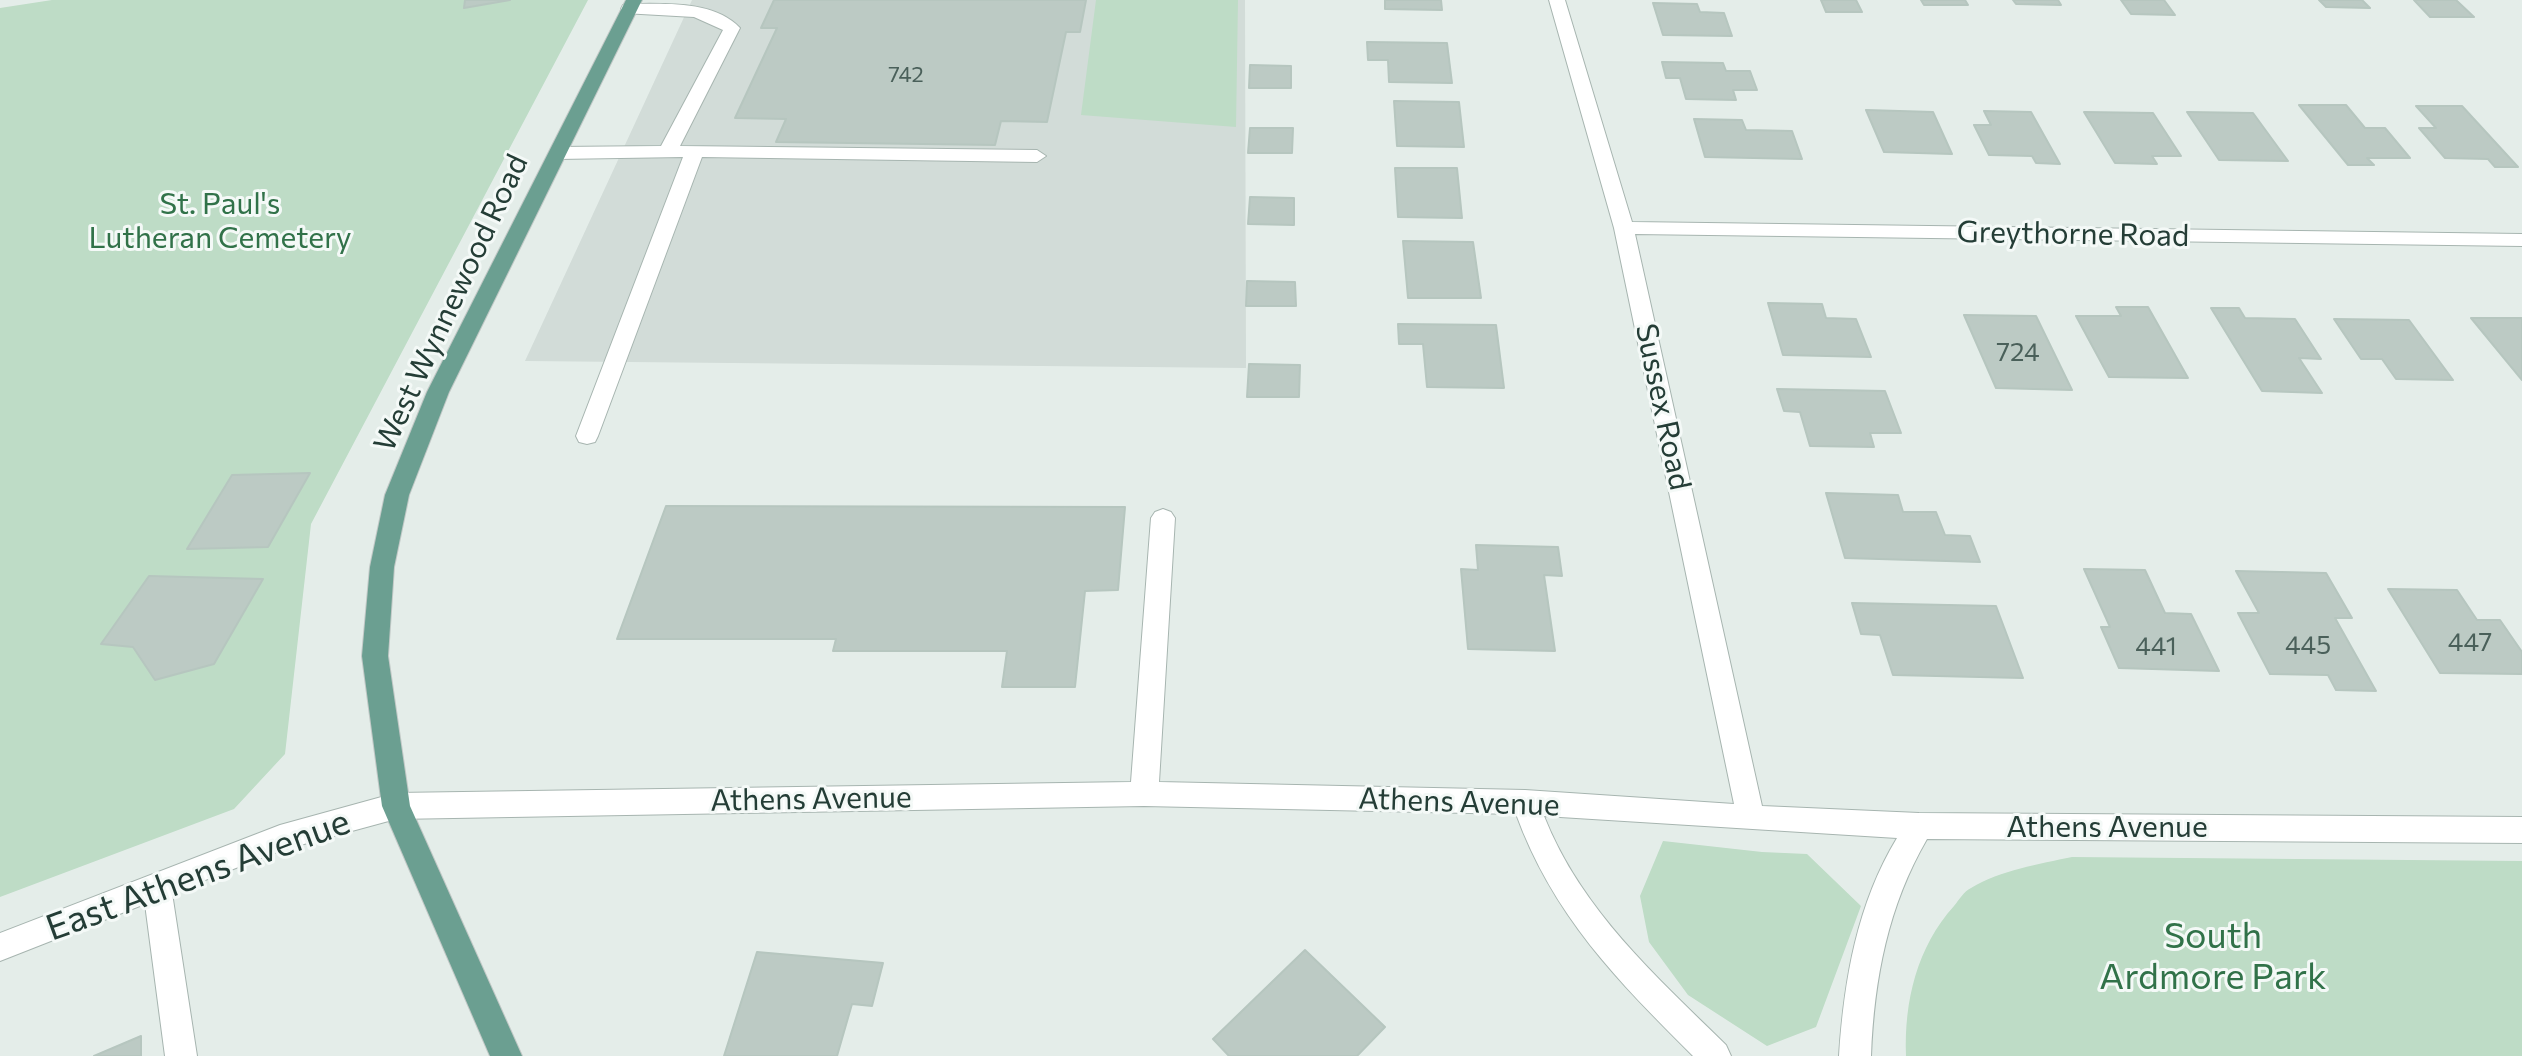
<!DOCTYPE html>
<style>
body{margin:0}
canvas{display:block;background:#e4ede9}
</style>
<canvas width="2522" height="1056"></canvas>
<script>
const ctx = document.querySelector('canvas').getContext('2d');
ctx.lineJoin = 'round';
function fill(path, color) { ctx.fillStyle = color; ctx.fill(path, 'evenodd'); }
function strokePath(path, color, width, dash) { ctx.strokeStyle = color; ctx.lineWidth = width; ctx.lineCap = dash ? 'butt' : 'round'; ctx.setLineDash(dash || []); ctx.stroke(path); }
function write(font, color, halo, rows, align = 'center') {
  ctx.font = font + ' Commissioner,sans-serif'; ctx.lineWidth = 6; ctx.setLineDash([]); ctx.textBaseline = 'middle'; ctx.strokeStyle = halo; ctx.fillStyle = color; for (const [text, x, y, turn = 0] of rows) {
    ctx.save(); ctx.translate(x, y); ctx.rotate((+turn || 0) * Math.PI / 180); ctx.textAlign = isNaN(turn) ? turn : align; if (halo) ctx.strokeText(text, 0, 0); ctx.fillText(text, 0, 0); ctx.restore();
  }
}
fill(new Path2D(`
 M692,0H1245L1246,368L525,361Z`), '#d2dcd8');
fill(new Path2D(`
 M52,0H588L311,524L285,754L234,809L0,897V8Z
 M1096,0H1238L1236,127L1081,115Z
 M1663,841L1762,852L1807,854L1861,906L1816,1027L1767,1046L1688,995L1649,942L1640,896Z
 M2072,857L2522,861V1056H1906C1904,1001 1917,947 1954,906C1959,900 1964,891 1971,888C2001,870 2039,864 2072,857Z`), '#bedcc6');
const building = new Path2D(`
 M465,0H510L464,8Z
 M774,0H1086L1080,32H1066L1047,122L1001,121L995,145L776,142L786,119L735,118L777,28H761Z
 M1385,0H1441L1442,10L1385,9Z
 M1821,0H1856L1862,12H1826Z
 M1921,0H1965L1968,5H1924Z
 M2013,0H2058L2061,5L2016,4Z
 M2121,0H2164L2175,15L2131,14Z
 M2319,0H2362L2370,8L2326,7Z
 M2414,0H2456L2474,17H2430Z
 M1653,3L1697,4L1700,12L1724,13L1732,36L1663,35Z
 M1367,42L1447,43L1452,83L1389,82L1388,60H1368Z
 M1662,62L1723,63L1726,71H1750L1757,90H1733L1736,100L1686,99L1680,78H1666Z
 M1250,65L1291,66V88H1249Z
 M1394,101L1459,102L1464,147L1397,146Z
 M2299,105H2346L2365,128H2385L2410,158H2367L2374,165H2348Z
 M2416,106H2462L2518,167H2495L2488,159L2445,158L2419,128H2436Z
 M1866,110L1933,112L1952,154L1884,152Z
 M1984,111L2031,112L2060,164L2036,163L2032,156L1989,155L1974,125H1991Z
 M2084,112L2153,113L2181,156H2152L2157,164L2115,163Z
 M2187,112L2253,113L2288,161L2219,160Z
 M1694,119L1742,120L1746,130L1792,131L1802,159L1705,157Z
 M1250,128H1293L1292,153H1248Z
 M1395,168H1457L1462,218L1398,217Z
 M1250,197L1294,198V225L1248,224Z
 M1403,241L1473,242L1481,298H1408Z
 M1247,281L1295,282L1296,306H1246Z
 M1768,303L1822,304L1826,318L1856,319L1871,357L1783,355Z
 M2116,307H2148L2188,378L2109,377L2076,316H2121Z
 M2211,308H2239L2245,318L2295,319L2321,359L2299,358L2322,393L2262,391Z
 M1964,315L2036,316L2072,390L1996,388Z
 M2471,318H2522V380Z
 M2334,319L2409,320L2453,380L2396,379L2382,359H2361Z
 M1398,324L1496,325L1504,388L1427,387L1423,344H1399Z
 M1249,364L1300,365L1299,397H1247Z
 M1777,389L1885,391L1901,433H1870L1874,447L1810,446L1800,412L1784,411Z
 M310,473L268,547L187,549L232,475Z
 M1826,493L1898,495L1903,512H1936L1945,535L1970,536L1980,562L1845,558Z
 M666,506L1125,507L1118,590L1085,591L1075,687H1002L1007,651H833L836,639H617Z
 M1476,545L1558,547L1562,576L1544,575L1555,651L1468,649L1461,569L1478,570Z
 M2084,569L2145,570L2165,613L2191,614L2219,671L2119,668L2101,627H2110Z
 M2236,571L2326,573L2352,618H2335L2376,691L2336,690L2328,675L2270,674L2238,613H2259Z
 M149,576L263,579L214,664L155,680L133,647L101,644Z
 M2388,589L2457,590L2477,620H2500L2522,652V674L2440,673Z
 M1852,603L1996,606L2023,678L1893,675L1880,635L1861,634Z
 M1305,950L1385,1027L1357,1056H1229L1213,1039Z
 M757,952L883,963L872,1006L852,1004L837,1056H724Z
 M141,1036V1056H94Z`);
fill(building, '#bccac4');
strokePath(building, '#b6c6bf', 2);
const minor = new Path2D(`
 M1549,0H1565L1632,222L2522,234V246L1635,234L1762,806L1919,813L2522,817V843L1927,839C1888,906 1874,979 1871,1056H1839C1844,980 1857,904 1897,838L1544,816C1581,910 1656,976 1726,1045L1731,1056H1693C1618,981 1553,916 1516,814L1144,806L396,819L282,850L172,893L197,1056H165L145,904L0,961V933L280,825L396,793L1131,782L1151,518L1155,512L1163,509L1171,512L1175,518L1159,782L1525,790L1734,804L1614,228Z
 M629,4C664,4 714,0 740,28L680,146L1037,150L1046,156L1037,162L702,157L598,436L595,442L587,444L579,442L576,436L683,157L558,159L549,153L558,147L661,146L723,30L694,17L623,13L621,9L623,5Z`);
const major = new Path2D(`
 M626,0H642L449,392L409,495L394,567L388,656L410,806L522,1056H490L382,806L362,656L370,567L385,495L427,392Z`);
strokePath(minor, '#a7b5b0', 2);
strokePath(major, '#c2c9c7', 2);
fill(minor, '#fff');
fill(major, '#6b9f91');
write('22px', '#4a605a', null, [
 ["742",906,75]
]);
write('26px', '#4a605a', null, [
 ["724",2018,352],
 ["447",2470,642],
 ["445",2308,645],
 ["441",2156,646]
]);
write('30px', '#317249', '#f4f9f7', [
 ["St. Paul's",220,204],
 ["Lutheran Cemetery",220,238]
]);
write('30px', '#243d36', '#f4f9f7', [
 ["Greythorne Road",2073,234,1],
 ["West Wynnewood Road",451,303,-65],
 ["Sussex Road",1663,407,78],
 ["Athens Avenue",811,799,-1],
 ["Athens Avenue",1459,802,2],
 ["Athens Avenue",2107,827]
]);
write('36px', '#243d36', '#f4f9f7', [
 ["East Athens Avenue",198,875,-20]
]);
write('36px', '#317249', '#f4f9f7', [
 ["South",2213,936],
 ["Ardmore Park",2213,977]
]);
</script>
